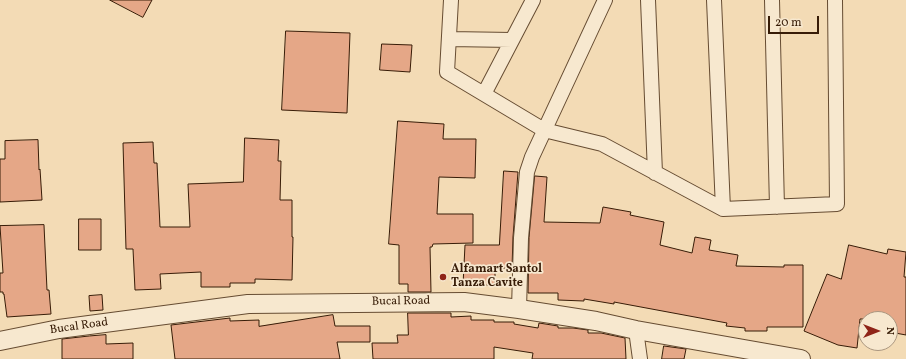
<!DOCTYPE html>
<style>
body{margin:0}
#map{position:relative;width:906px;height:359px;overflow:hidden;background:#f3dbb5;font-family:Vollkorn,serif}
canvas{display:block}
.north{position:absolute;left:858px;top:311px;width:40px;height:40px;box-sizing:border-box;background:#f7e8cf;border:1px solid #aa967f;border-radius:50%;rotate:90deg;font-size:11px;font-weight:700;line-height:16px;text-align:center;color:#371c07}
.north::after{content:'';display:block;margin:auto;width:14px;height:18px;background:#8f2418;clip-path:polygon(50% 0,100% 100%,50% 72%,0 100%)}
.scale{position:absolute;left:768px;top:16px;width:51px;height:18px;box-sizing:border-box;border:2px solid #371c07;border-top:0;padding-left:5px;font-size:12px;line-height:14px;white-space:nowrap;color:#371c07;-webkit-text-stroke:3px #f7e8cf;paint-order:stroke}
</style>
<div id="map">
<canvas width="906" height="359"></canvas>
<div class="north">N</div>
<div class="scale">20 m</div>
</div>
<script>
const ctx = document.querySelector('canvas').getContext('2d');
ctx.lineJoin = 'round';
function fill(path, color) { ctx.fillStyle = color; ctx.fill(path, 'evenodd'); }
function strokePath(path, color, width, dash) { ctx.strokeStyle = color; ctx.lineWidth = width; ctx.lineCap = dash ? 'butt' : 'round'; ctx.setLineDash(dash || []); ctx.stroke(path); }
function write(font, color, halo, rows, align = 'center') {
  ctx.font = font + ' Vollkorn,serif'; ctx.lineWidth = 3.5; ctx.setLineDash([]); ctx.textBaseline = 'middle'; ctx.strokeStyle = halo; ctx.fillStyle = color; for (const [text, x, y, turn = 0] of rows) {
    ctx.save(); ctx.translate(x, y); ctx.rotate((+turn || 0) * Math.PI / 180); ctx.textAlign = isNaN(turn) ? turn : align; if (halo) ctx.strokeText(text, 0, 0); ctx.fillText(text, 0, 0); ctx.restore();
  }
}
const building = new Path2D(`
 M110,0H152L143,17Z
 M286,31L350,33L347,113L282,110Z
 M382,44L412,45L410,72L380,70Z
 M398,121L444,124L443,139H476L475,178L439,177L437,214H473V243L433,244L432,247H430L431,292H408V284H399V245L389,244Z
 M245,138L279,140L278,161H281L280,200H292V237H293L292,280L255,279V283H230V287H201V272L160,274L161,289L135,290L133,249H126L123,143L153,142L154,163H157L160,227H190L188,184L243,182Z
 M38,140L39,170L40,169L42,200L0,202V159H5V141Z
 M504,171L518,172L513,237L512,268H495V285H463L465,245H499Z
 M535,176L547,177L544,222L600,223L603,207L631,212L630,215L664,222L660,245L692,253L695,237L711,240L709,250L738,255L736,266L784,267V265H803V327H767V331H745V328L726,326L727,323L614,302V304L584,299V301L558,300V293H528L529,238Z
 M79,219H101V250H79Z
 M44,225L47,290H49L51,314L7,317L4,294H3V292H0V273H3L0,226Z
 M849,245L887,254L888,249L906,252L904,277H906V335L890,332V319H860L857,348L838,345L804,331L827,274L841,279Z
 M102,295L103,310L90,311L89,296Z
 M408,313H451V317L471,316V320H494V322H514V324L538,328L539,323L558,326V328H573L588,330V333H601L625,338L626,359H532L533,353L494,347V359H373L372,343H398L397,335H408Z
 M333,315L335,326H370V342H337L340,359H175L171,325L230,318V321L259,320V326Z
 M106,335V344L133,343V359H62V339L89,336Z
 M664,346L686,349L684,359H662Z`);
fill(building, '#e5a787');
strokePath(building, '#371c07', 1);
const minor = new Path2D(`
 M451,0L447,72L544,130L602,144L723,209L837,204L835,0
 M648,0L655,173
 M714,0L723,209
 M772,0L777,207
 M449,39L512,40
 M484,94L533,0
 M519,309L521,238L527,172L532,157L605,0
 M636,330L640,359`);
const tertiary = new Path2D(`
 M0,341L59,329L248,304L464,302L519,309L596,321L636,330L801,359`);
strokePath(minor, '#664c32', 16);
strokePath(tertiary, '#664c32', 20);
strokePath(minor, '#f7e8cf', 14);
strokePath(tertiary, '#f7e8cf', 18);
for (const [x, y, r, color] of [
 [443,277,4,"#8f2418"]
]) { const dot = new Path2D(); dot.arc(x, y, r, 0, 2 * Math.PI); ctx.fillStyle = color; ctx.fill(dot); strokePath(dot, '#f7e8cf', 1.5); }
write('bold 12px', '#371c07', '#f7e8cf', [
 ["Alfamart Santol",451,270],
 ["Tanza Cavite",451,284]
], 'left');
write('12px', '#371c07', '#f7e8cf', [
 ["Bucal Road",401,302,-1],
 ["Bucal Road",79,327,-8]
]);
</script>
